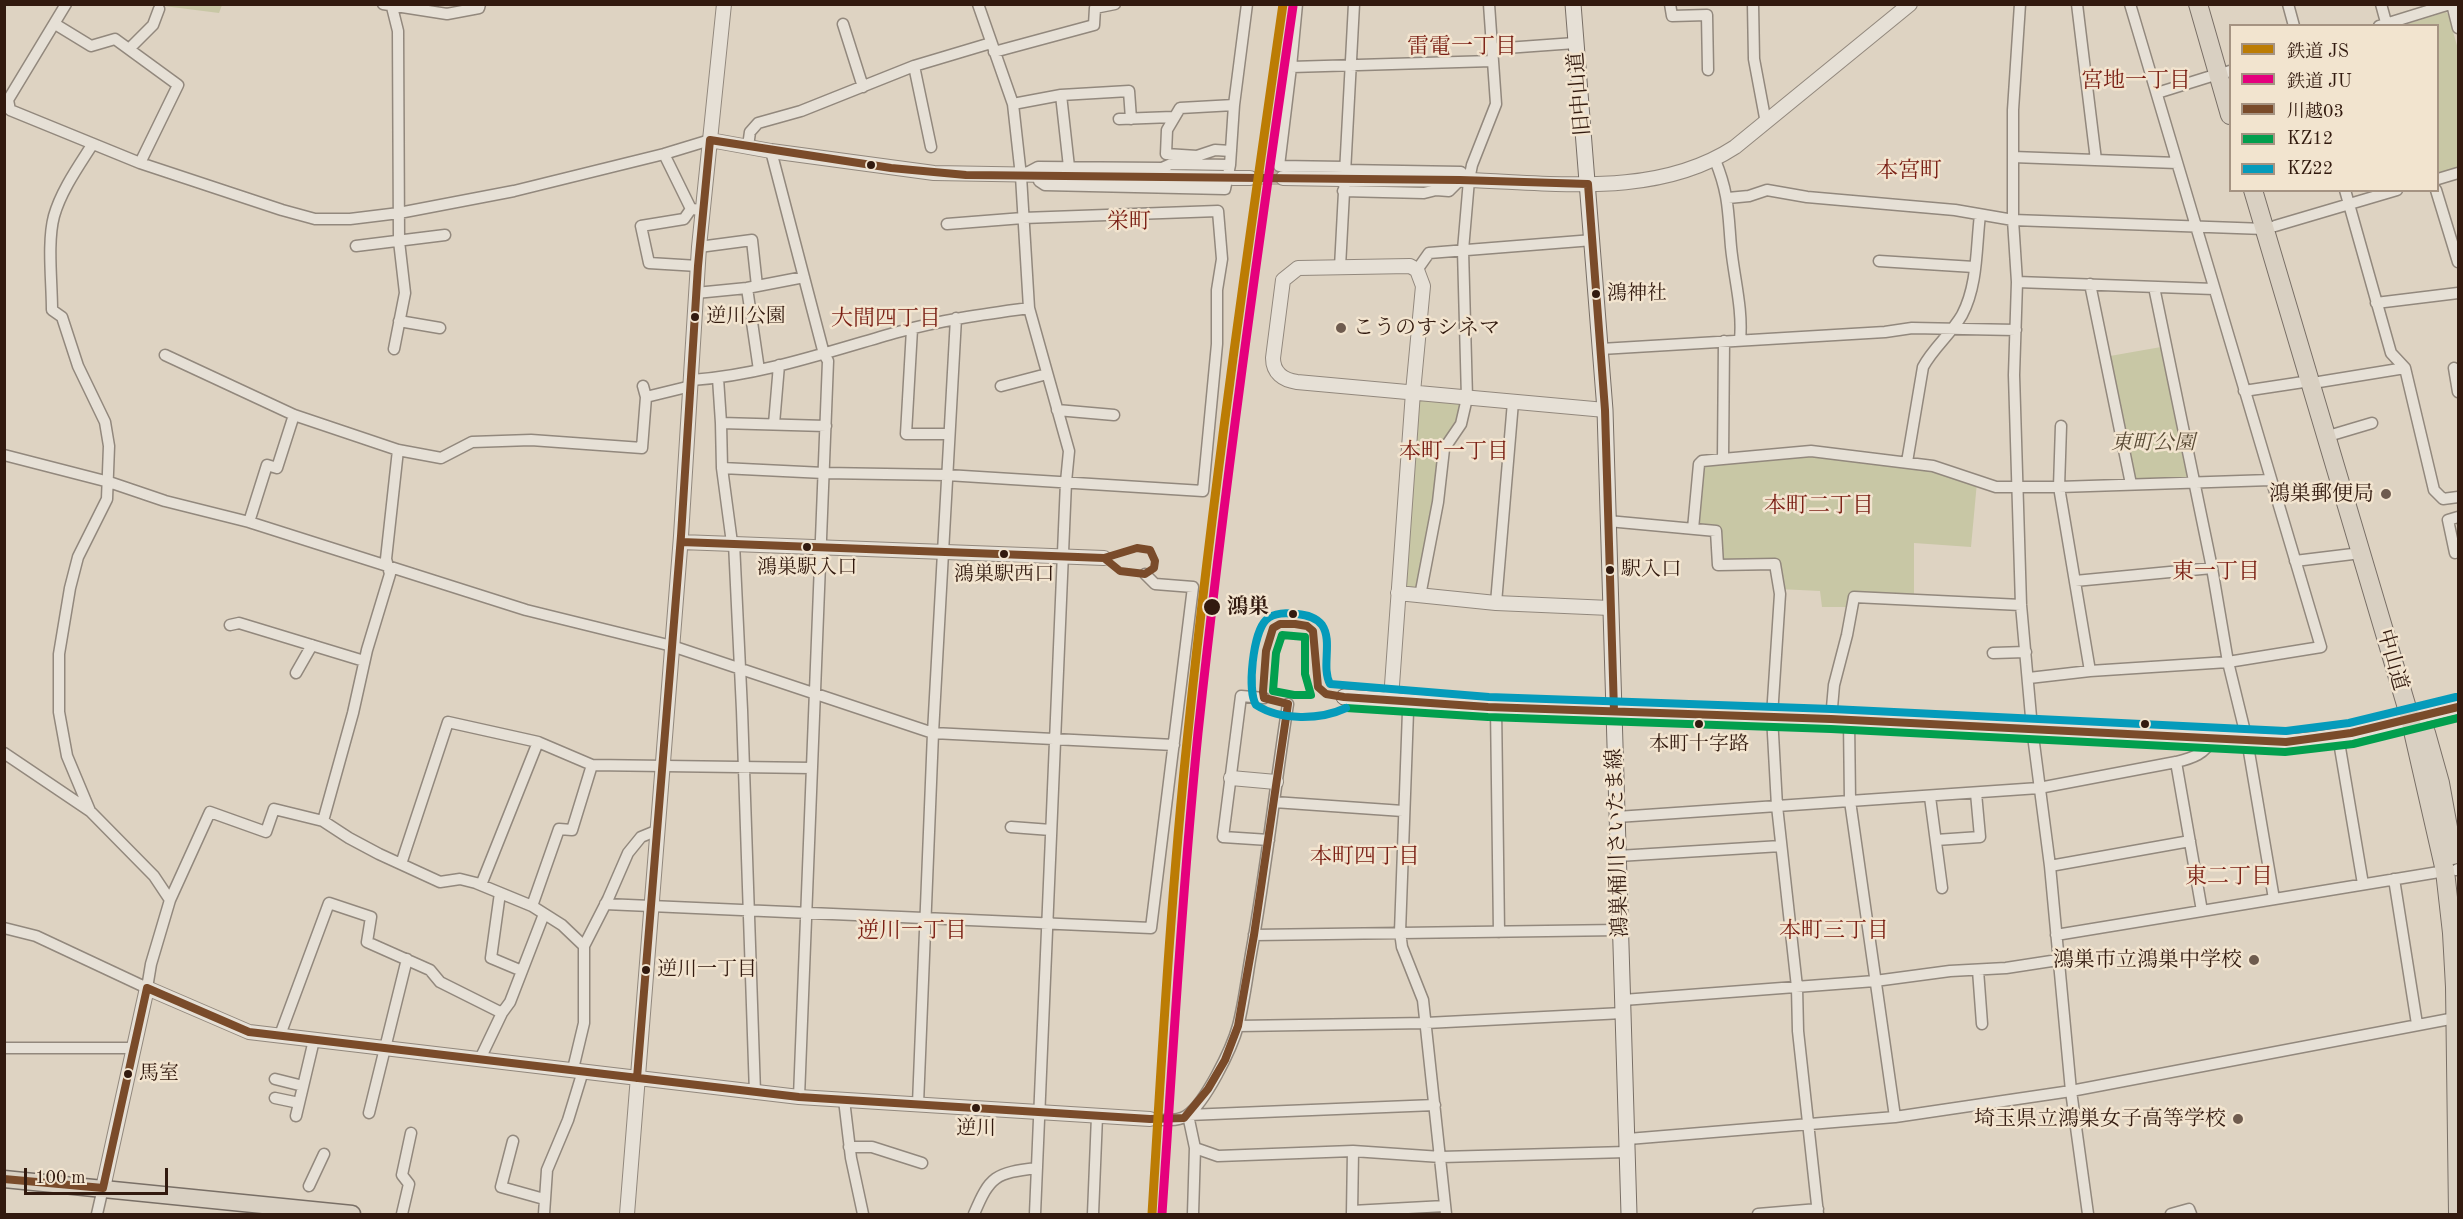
<!DOCTYPE html>
<meta charset="utf-8">
<style>
body{margin:0}
#map{position:relative;width:2463px;height:1219px;overflow:hidden;background:#ded3c2;font-family:"Old Standard TT","Noto Serif JP",serif}
canvas{display:block}
.frame{position:absolute;inset:0;border:6px solid #321a0f;pointer-events:none}
.legend{position:absolute;left:2229px;top:24px;width:210px;height:168px;box-sizing:border-box;background:#f2e4cf;border:2px solid #a59382;margin:0;padding:8px 10px;list-style:none;font-size:18px;color:#321a0f}
.legend li{display:flex;align-items:center;gap:12px;height:30px}
.legend b{width:30px;border:2px solid #a59382}
.scale{position:absolute;left:24px;top:1168px;width:144px;height:27px;box-sizing:border-box;border:3px solid #321a0f;border-top:0;padding-left:8px;font-size:18px;line-height:21px;white-space:nowrap;color:#321a0f;-webkit-text-stroke:4px #f2e4cf;paint-order:stroke}
</style>
<div id="map">
<canvas width="2463" height="1219"></canvas>
<div class="frame"></div>
<ul class="legend">
<li><b style="height:8px;background:#bc7c04"></b>鉄道 JS</li>
<li><b style="height:8px;background:#e5007d"></b>鉄道 JU</li>
<li><b style="height:8px;background:#7a4b2a"></b>川越03</li>
<li><b style="height:8px;background:#029f4e"></b>KZ12</li>
<li><b style="height:8px;background:#059bbb"></b>KZ22</li>
</ul>
<div class="scale">100 m</div>
</div>
<script>
const ctx = document.querySelector('canvas').getContext('2d');
ctx.lineJoin = 'round';
function fill(path, color) { ctx.fillStyle = color; ctx.fill(path, 'evenodd'); }
function strokePath(path, color, width, dash) { ctx.strokeStyle = color; ctx.lineWidth = width; ctx.lineCap = dash ? 'butt' : 'round'; ctx.setLineDash(dash || []); ctx.stroke(path); }
function write(font, color, halo, rows, align = 'center') {
  ctx.font = font + ' "Old Standard TT","Noto Serif JP",serif'; ctx.lineWidth = 5; ctx.setLineDash([]); ctx.textBaseline = 'middle'; ctx.strokeStyle = halo; ctx.fillStyle = color; for (const [text, x, y, turn = 0] of rows) {
    ctx.save(); ctx.translate(x, y); ctx.rotate((+turn || 0) * Math.PI / 180); ctx.textAlign = isNaN(turn) ? turn : align; if (halo) ctx.strokeText(text, 0, 0); ctx.fillText(text, 0, 0); ctx.restore();
  }
}
fill(new Path2D(`
 M156,5H222L219,13Z
 M2446,12L2448,14L2458,49V169L2438,175V26H2401Z
 M2161,347L2187,477L2183,481L2135,480L2132,477L2110,356Z
 M1413,392L1467,398L1444,449L1420,596L1398,593Z
 M1811,451L1880,459L1977,482L1971,547L1914,543V598L1851,597V607H1822L1820,591L1779,589L1775,564L1718,565L1716,531L1693,529L1699,464Z`), '#c8c7a5');
strokePath(new Path2D(`
 M1250,178H1283`), '#bcae9e', 14, [14, 7]);
const minor = new Path2D(`
 M66,4L8,100L10,110L140,163L282,210L315,219H350L399,213L514,191L664,154L710,140
 M383,4L447,14L479,8L480,4
 M978,4L1013,104L1021,176L1029,308L1069,451L1066,482L1035,1214
 M1670,4L1672,16L1707,15L1708,70
 M1753,4L1754,59L1766,123
 M2020,4L2013,110V220L2017,282L2014,375L2021,605L2032,728L2050,866L2071,1091L2088,1214
 M2077,4L2096,160
 M2288,4L2294,26
 M2381,4L2387,26
 M2452,4L2458,28
 M392,7L398,31L399,241L405,293L394,349
 M55,24L91,46L115,39L178,85L140,163
 M843,24L863,87
 M2379,26L2450,4
 M129,49L153,25L159,9
 M1492,49L1575,43
 M994,52L1094,25L1095,8L1115,4
 M914,66L931,147
 M1291,67L1297,4
 M2227,72L2230,71
 M2157,93L2218,74
 M1061,95L1069,167
 M1013,104L1061,95L1129,91L1131,119
 M1119,119L1173,117
 M748,146L750,132L758,123L801,111L914,66L991,43
 M771,151L824,354L828,361L799,1097
 M1231,151L1215,150L1197,156L1166,154L1167,130L1180,108L1234,105
 M664,154L691,209
 M2013,157L2177,163
 M1715,160C1729,194 1728,212 1731,247C1734,278 1743,309 1740,340
 M1344,167L1279,166L1291,67L1492,61
 M1344,170L1461,172L1469,180
 M1023,175L1038,167L1162,168L1171,164L1230,165
 M1038,175L1039,181L1045,185L1225,189L1230,165L1234,105L1247,4
 M2438,179L2458,173
 M2345,190L2391,353L2405,368L2434,490L2443,499L2458,497
 M2436,190L2458,262
 M1343,191L1424,193L1436,190L1449,191L1460,180
 M1728,198L1749,196L1767,190L1807,197L1955,210L2013,220L2265,229
 M2275,226L2397,190
 M356,246L445,235
 M699,247L752,240L757,286
 M1879,261L1974,267
 M698,266L649,263L641,226L684,219L691,209L703,210
 M1340,267L1354,4
 M1417,270L1429,253L1593,240
 M2017,282L2214,289
 M2090,284L2131,484
 M2154,287L2212,568L2228,662L2247,740L2274,899
 M747,288L759,370
 M696,293L747,288L804,277
 M2376,303L2458,293
 M399,321L440,328
 M912,329L906,434H949
 M1601,349L1885,332L1912,328L2016,330
 M165,355L294,415L398,450L441,458L472,442L531,440L642,448L646,397L643,386
 M2454,368L2458,392
 M718,378L721,423L722,468L732,543
 M692,380C763,375 830,351 898,332C941,320 985,314 1029,308
 M2319,382L2405,368
 M1001,386L1047,374
 M2244,391L2310,381
 M646,397L691,386
 M1057,410L1114,415
 M721,423L826,426
 M774,424L779,365
 M2061,426L2059,487L2090,671
 M2335,434L2372,423
 M4,455L109,482L165,501L249,522L526,610L672,646L933,733L1174,745
 M1723,459L1724,341
 M1907,462L1923,367C1933,348 1951,334 1962,315C1978,285 1976,247 1980,215
 M722,468L824,473L947,475L1203,491L1217,344V290L1222,259L1218,211L1023,218L947,224
 M1608,521L1716,531L1718,565L1775,564L1780,594L1772,716L1777,806L1797,987L1798,1031L1818,1214
 M249,522L267,465L277,468L294,415
 M1693,529L1699,464L1702,461L1723,459L1811,451L1933,466L1996,487H2059L2271,480
 M734,543L742,710L755,1093
 M2455,553L2448,520L2458,517
 M2295,561L2361,553
 M2075,581L2212,568
 M1420,596L1438,502L1444,449L1461,424L1467,398L1463,250L1469,180L1472,165L1496,104L1489,4
 M1496,603L1513,402
 M230,625L239,623L364,661
 M1993,653L2026,652
 M296,673L312,645
 M2029,678L2090,671L2228,662L2321,647L2130,4
 M1264,698L1241,696L1223,837L1269,840
 M1407,700L1408,711L1400,932L1402,947L1423,1000L1446,1214
 M1496,707L1499,932
 M1831,719L1834,685L1847,635L1854,597L2021,605
 M1849,720L1850,801L1895,1117
 M2338,736L2363,884
 M4,753L90,811L154,876L170,900
 M2176,762L2202,911
 M1930,797L1942,888
 M1274,802L1403,811
 M90,811L67,756L59,712V654L70,588L78,557L107,499L109,446L105,422L78,366L62,317L52,310C52,282 47,242 54,216C61,191 78,167 92,145
 M1617,817L2039,788L2176,762C2193,758 2205,754 2213,738
 M323,821L353,713L367,650L390,574L386,559L398,450
 M1011,827L1051,830
 M1936,840L1980,837L1976,793
 M1618,856L1781,846
 M401,864L448,722L538,742
 M2050,866L2190,841
 M2456,870L2458,869
 M2394,879L2417,1024
 M481,885L538,742L592,765L812,768
 M500,893L491,958L522,971
 M605,904L1151,928L1193,587L1155,584L1145,574
 M532,906L559,829L572,830L592,765
 M4,928L36,936L147,988L151,964L170,900L210,812L266,832L274,809L323,821L349,838L379,854L440,882L460,879L476,883L532,906L562,925L584,946
 M1254,935L1620,930
 M2056,935L2445,871
 M1978,970L1982,1024
 M1623,1000L1875,981L1950,971L2006,968L2058,960
 M1238,1026L1426,1023L1623,1013
 M280,1035L329,903L371,917L367,942L430,970L440,982L502,1013
 M4,1048H134
 M480,1059L502,1013L510,1002L544,914
 M573,1069L584,1023V946L608,899L628,853L641,837L658,830
 M275,1079L303,1086
 M275,1098L299,1103
 M844,1100L851,1158L863,1214
 M918,1104L933,733L956,318
 M369,1113L407,959
 M1188,1115L1435,1105
 M1188,1115L1195,1148L1193,1214
 M296,1116L314,1040
 M1150,1119C1160,1120 1177,1122 1186,1116C1205,1104 1232,1048 1238,1026C1244,1003 1247,977 1251,954C1266,871 1275,787 1288,704
 M1628,1139L1895,1117L2071,1091L2455,1018
 M513,1141L501,1187L544,1199
 M849,1147H872L922,1163
 M1195,1148L1218,1156L1353,1151L1441,1157L1627,1152
 M309,1186L324,1154
 M1352,1211L1445,1206
 M97,1214L103,1188
 M402,1214L409,1184L402,1175L411,1133
 M544,1214L547,1170L568,1120L583,1071
 M974,1214C990,1176 995,1173 1037,1168
 M1093,1214L1097,1116
 M1352,1214L1353,1151
 M1758,1214L1818,1209
 M2171,1214L2189,1209L2191,1214`);
const tertiary = new Path2D(`
 M710,140L771,151L934,173L1223,178
 M1233,178H1250
 M1283,178L1340,179
 M1348,179C1388,179 1428,179 1468,180C1556,183 1657,198 1735,147L1910,4
 M681,542L1104,558
 M1398,593L1496,603L1610,608
 M1391,699L1413,392L1423,286L1417,270L1410,266L1298,268L1283,280L1273,358C1273,373 1283,380 1297,382L1605,410
 M2421,716L2458,707
 M1231,778L1276,782
 M103,1188L147,988L249,1032L799,1097L1150,1119
 M627,1214L681,536L699,247L724,4`);
const secondary = new Path2D(`
 M1573,4L1605,410L1629,1214
 M1344,697L1488,707L1831,719L2286,742C2332,740 2376,727 2421,716`);
const primary = new Path2D(`
 M4,1179L352,1214`);
const trunk = new Path2D(`
 M2198,4L2230,115
 M2253,190L2410,718L2445,871L2452,933L2455,987L2458,1214
 M2426,733L2440,783L2453,855`);
strokePath(minor, '#92887d', 13);
strokePath(tertiary, '#92887d', 16);
strokePath(secondary, '#796f66', 17);
strokePath(primary, '#796f66', 19);
strokePath(trunk, '#796f66', 20);
strokePath(minor, '#e6e0d6', 10);
strokePath(tertiary, '#e6e0d6', 14);
strokePath(secondary, '#e6e0d6', 15);
strokePath(primary, '#d9d0c2', 16);
strokePath(trunk, '#d9d0c2', 18);
strokePath(new Path2D(`
 M681,542L1104,558
 M1137,548L1150,550L1155,561L1154,568L1145,574L1120,571L1104,558Z
 M637,1078L681,536L698,266L710,140L891,168L966,175L1460,180L1588,184L1605,410L1614,711
 M4,1179L103,1188
 M103,1188L147,988L249,1032L799,1097L1150,1119L1184,1118L1208,1089L1225,1060L1238,1026L1254,935L1288,704L1264,698L1263,692L1266,651L1273,628L1280,624H1295L1307,626L1313,631L1318,687L1326,694L1344,697L1488,707L1831,719L2286,742L2351,733L2458,707`), '#7a4b2a', 8);
strokePath(new Path2D(`
 M1282,635L1305,637V674L1311,695H1294L1273,691L1276,653Z
 M1346,708L1488,717L1831,729L2285,752L2353,744L2458,718`), '#029f4e', 8);
strokePath(new Path2D(`
 M1346,708C1320,720 1281,721 1256,705C1247,690 1253,633 1266,620C1274,612 1287,613 1297,614C1307,615 1316,617 1322,625C1333,641 1321,667 1330,684L1489,697L1832,709L2286,731L2349,723L2456,697`), '#059bbb', 8);
strokePath(new Path2D(`
 M1152,1214C1162,1053 1171,892 1188,732C1213,489 1248,247 1283,4`), '#bc7c04', 9);
strokePath(new Path2D(`
 M1162,1214C1173,1054 1182,893 1198,733C1224,490 1258,247 1293,6`), '#e5007d', 9);
for (const [x, y, r, color] of [
 [871,165,5,"#321a0f"],
 [1596,294,5,"#321a0f"],
 [695,317,5,"#321a0f"],
 [1341,328,6,"#6e5b4e"],
 [2386,494,6,"#6e5b4e"],
 [807,547,5,"#321a0f"],
 [1004,554,5,"#321a0f"],
 [1610,570,5,"#321a0f"],
 [1212,607,9,"#321a0f"],
 [1293,614,5,"#321a0f"],
 [1699,724,5,"#321a0f"],
 [2145,724,5,"#321a0f"],
 [2254,960,6,"#6e5b4e"],
 [646,970,5,"#321a0f"],
 [128,1074,5,"#321a0f"],
 [976,1108,5,"#321a0f"],
 [2238,1119,6,"#6e5b4e"]
]) { const dot = new Path2D(); dot.arc(x, y, r, 0, 2 * Math.PI); ctx.fillStyle = color; ctx.fill(dot); strokePath(dot, '#f2e4cf', 2); }
write('20px', '#321a0f', '#f2e4cf', [
 ["鴻神社",1607,294],
 ["逆川公園",706,317],
 ["鴻巣駅入口",807,568,"center"],
 ["駅入口",1621,570],
 ["鴻巣駅西口",1004,575,"center"],
 ["本町十字路",1699,745,"center"],
 ["逆川一丁目",657,970],
 ["馬室",139,1074],
 ["逆川",976,1129,"center"]
], 'left');
write('21px', '#321a0f', '#f2e4cf', [
 ["旧中山道",1580,94,-95],
 ["中山道",2392,660,74],
 ["鴻巣桶川さいたま線",1618,843,-92]
]);
write('21px', '#321a0f', '#f2e4cf', [
 ["こうのすシネマ",1353,328,"left"],
 ["鴻巣郵便局",2374,494],
 ["鴻巣市立鴻巣中学校",2242,960],
 ["埼玉県立鴻巣女子高等学校",2226,1119]
], 'right');
write('italic 21px', '#5a4b35', '#f2e4cf', [
 ["東町公園",2153,443]
]);
write('bold 21px', '#321a0f', '#f2e4cf', [
 ["鴻巣",1227,607]
], 'left');
write('22px', '#7a1f14', '#f2e4cf', [
 ["雷電一丁目",1462,47],
 ["宮地一丁目",2136,81],
 ["本宮町",1909,171],
 ["栄町",1129,222],
 ["大間四丁目",886,319],
 ["本町一丁目",1454,452],
 ["本町二丁目",1819,506],
 ["東一丁目",2216,572],
 ["本町四丁目",1365,857],
 ["東二丁目",2229,877],
 ["逆川一丁目",912,931],
 ["本町三丁目",1834,931]
]);
</script>
